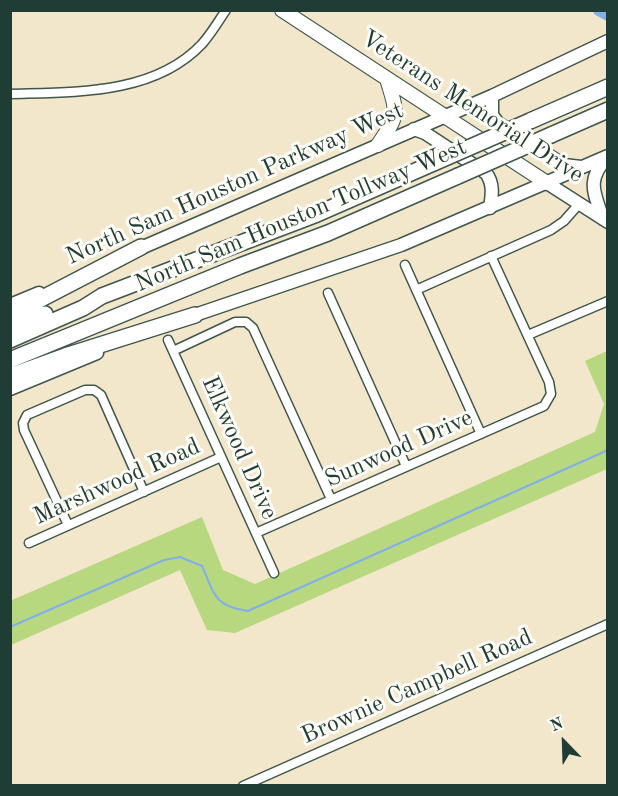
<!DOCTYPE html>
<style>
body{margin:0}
#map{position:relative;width:618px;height:796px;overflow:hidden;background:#f2e6cb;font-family:"Old Standard TT",serif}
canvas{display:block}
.frame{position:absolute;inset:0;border:12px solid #1f3d34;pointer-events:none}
.north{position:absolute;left:534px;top:712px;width:60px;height:60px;-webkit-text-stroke:4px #fdfcf7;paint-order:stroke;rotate:337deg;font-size:16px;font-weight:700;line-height:24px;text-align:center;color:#1f3d34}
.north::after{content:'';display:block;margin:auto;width:21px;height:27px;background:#1f3d34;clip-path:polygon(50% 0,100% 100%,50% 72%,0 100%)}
</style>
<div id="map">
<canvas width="618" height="796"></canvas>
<div class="frame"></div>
<div class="north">N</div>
</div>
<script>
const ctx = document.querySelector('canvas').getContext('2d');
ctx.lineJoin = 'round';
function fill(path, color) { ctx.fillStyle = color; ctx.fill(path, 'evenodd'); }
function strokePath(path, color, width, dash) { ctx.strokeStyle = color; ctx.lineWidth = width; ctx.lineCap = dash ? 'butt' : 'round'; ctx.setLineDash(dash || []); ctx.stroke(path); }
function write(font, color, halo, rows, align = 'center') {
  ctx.font = font + ' "Old Standard TT",serif'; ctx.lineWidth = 6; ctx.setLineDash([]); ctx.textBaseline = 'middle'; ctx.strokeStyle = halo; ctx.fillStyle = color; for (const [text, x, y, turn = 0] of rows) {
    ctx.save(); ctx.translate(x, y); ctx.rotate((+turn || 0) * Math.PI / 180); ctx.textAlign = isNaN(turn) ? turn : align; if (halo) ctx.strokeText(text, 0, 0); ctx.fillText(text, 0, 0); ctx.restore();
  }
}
fill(new Path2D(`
 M607,351V469L235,633L207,630L180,570L11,645L10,601L202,517L223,570L255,584L595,432L604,404L585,361Z`), '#b7d87f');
strokePath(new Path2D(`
 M10,627L164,560L180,557L202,566C215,595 214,606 248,611L608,450`), '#80afea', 2);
strokePath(new Path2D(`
 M599,10L608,15`), '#80afea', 12);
const minor = new Path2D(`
 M10,94C75,92 154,95 202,44C211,34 218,22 226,10
 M405,265L481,434
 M416,290L551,230L564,221L579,204
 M328,293L406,466
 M528,335L608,301
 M168,340L274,573
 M173,351L235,322H246L253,328L331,499
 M68,525L24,430L23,423L27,415L85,390H94L101,395L144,492
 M256,533L544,406L551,394L549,382L491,256
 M29,543L221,457
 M243,786L608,624`);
const secondary = new Path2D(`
 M492,96V115L498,123L564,165L581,167
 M414,129L425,133L486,173C494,184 492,195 490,208
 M547,183L608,222
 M603,219C594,192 586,181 607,157
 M134,251L492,96L608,41
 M10,305L39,293
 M186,318L401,245L608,156
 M10,389L97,353`);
const primary = new Path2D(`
 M282,10L547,183
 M378,145C399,114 398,115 387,79`);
const motorway = new Path2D(`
 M530,121L608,87
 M551,135L608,110
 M10,315L141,247
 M10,327L45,314
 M10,340L83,308L102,296L317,214L436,162
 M10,360L240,266L328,233L458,176
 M10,376L65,356L195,315`);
strokePath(minor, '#3f564b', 11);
strokePath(secondary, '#3f564b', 15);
strokePath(primary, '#3f564b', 16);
strokePath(motorway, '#3f564b', 18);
strokePath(minor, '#fff', 8);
strokePath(secondary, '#fff', 12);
strokePath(primary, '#fff', 14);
strokePath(motorway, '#fff', 15);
const motorwayBridge = new Path2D(`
 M436,162L530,121
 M458,176L551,135`);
strokePath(motorwayBridge, '#3f564b', 18, []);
strokePath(motorwayBridge, '#fff', 15);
write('24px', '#1f3d34', '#fdfcf7', [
 ["Veterans Memorial Drive",472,107,33],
 ["North Sam Houston Parkway West",235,184,-24],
 ["North Sam Houston Tollway West",301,216,-23],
 ["Elkwood Drive",239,448,66],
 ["Sunwood Drive",399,449,-24],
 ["Marshwood Road",117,482,-24],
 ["Brownie Campbell Road",417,687,-24]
]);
</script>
